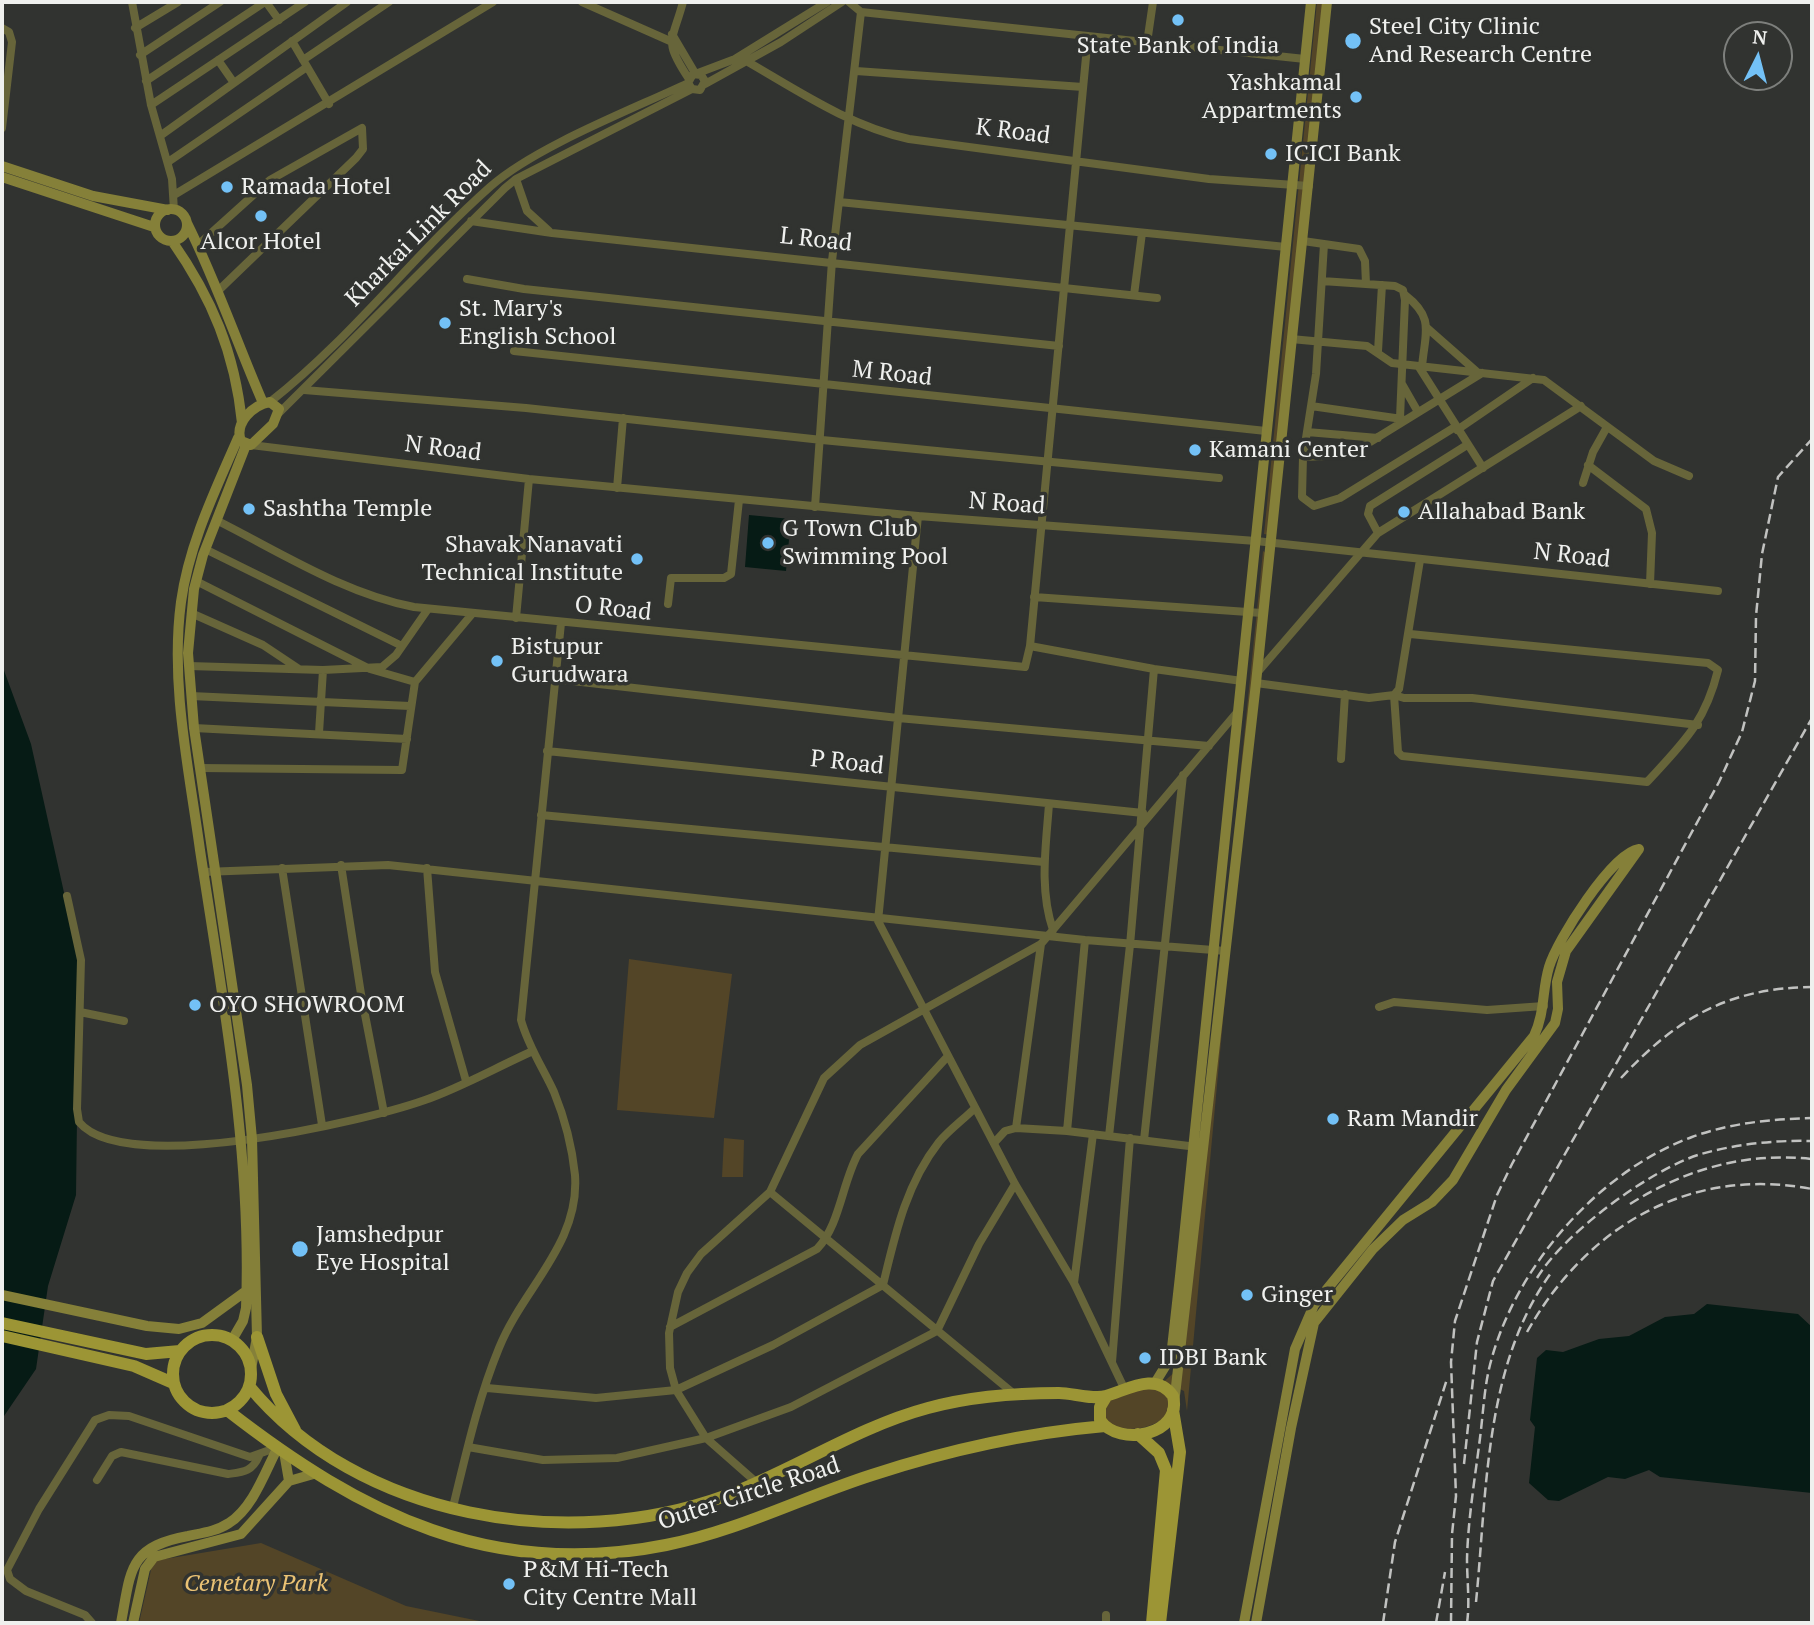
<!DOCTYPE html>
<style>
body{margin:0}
#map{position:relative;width:1814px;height:1625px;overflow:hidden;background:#313330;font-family:"PT Serif",serif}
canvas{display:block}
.frame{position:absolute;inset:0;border:4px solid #eff0ee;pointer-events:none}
.north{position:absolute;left:1723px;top:21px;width:70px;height:70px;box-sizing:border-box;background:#313330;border:2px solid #7d7f7c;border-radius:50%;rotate:6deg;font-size:19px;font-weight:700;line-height:28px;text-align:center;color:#eff0ee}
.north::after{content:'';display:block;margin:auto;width:24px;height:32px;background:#73c1f6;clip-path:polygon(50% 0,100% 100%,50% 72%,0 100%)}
</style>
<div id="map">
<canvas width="1814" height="1625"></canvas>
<div class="frame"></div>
<div class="north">N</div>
</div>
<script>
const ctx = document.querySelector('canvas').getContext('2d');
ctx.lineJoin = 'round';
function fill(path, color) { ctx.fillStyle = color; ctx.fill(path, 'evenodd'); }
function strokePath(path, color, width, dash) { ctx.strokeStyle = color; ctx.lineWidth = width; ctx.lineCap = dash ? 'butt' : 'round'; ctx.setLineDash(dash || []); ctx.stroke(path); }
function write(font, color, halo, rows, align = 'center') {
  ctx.font = font + ' "PT Serif",serif'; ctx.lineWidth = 7; ctx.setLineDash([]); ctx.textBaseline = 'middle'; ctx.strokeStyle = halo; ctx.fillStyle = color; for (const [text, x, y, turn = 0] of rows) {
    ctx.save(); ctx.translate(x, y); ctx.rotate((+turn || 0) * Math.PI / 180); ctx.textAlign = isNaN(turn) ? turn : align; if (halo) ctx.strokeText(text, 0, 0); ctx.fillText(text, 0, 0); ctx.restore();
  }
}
fill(new Path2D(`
 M1317,2H1323L1269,535L1264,534Z
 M1263,551L1266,553L1187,1411L1184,1391L1171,1385L1159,1386L1178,1369L1182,1346Z
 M629,959L732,974L714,1118L617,1110Z
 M724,1138L744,1140L743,1177H722Z
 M1145,1385L1167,1391L1170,1415C1151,1429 1122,1436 1102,1419L1105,1401Z
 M261,1543L406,1606L489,1623H139L153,1561Z`), '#534527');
fill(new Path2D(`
 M749,515L791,519L786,571L745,567Z
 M2,665L31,744L79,960L76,1195L48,1286L36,1369L2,1419Z
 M1707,1304L1798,1314L1812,1327V1493L1660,1477L1649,1470L1625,1479L1608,1477L1559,1501L1548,1500L1529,1483L1535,1427L1530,1420L1537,1358L1546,1350L1563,1352L1599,1339L1629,1336L1665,1317L1694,1314Z`), '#061b15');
strokePath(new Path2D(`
 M132,2L151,105L172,179L174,210
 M266,2L279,20
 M582,2L670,41
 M683,2C672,43 663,40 689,79
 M849,2L861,12L1305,59
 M2,28L9,32L12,42L2,128
 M135,28L178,2
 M672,34L695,73
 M292,41L329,104
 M1147,43L1153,2
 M140,55L220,2
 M218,60L234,83
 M303,60L389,2
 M748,62C800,92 850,126 909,139L1209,179L1309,186
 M856,71L1083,87
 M698,73L735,59L827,2
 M146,81L265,2
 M705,84L781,42L842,2
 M151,105L305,2
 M160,136L347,2
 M168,162L307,67
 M516,179L527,211L549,231
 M174,195L493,2
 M839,202L1286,247
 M471,221L552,233L1157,298
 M1303,241L1359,249L1365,261L1366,284
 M199,244L270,180L362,128L363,149L356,158L219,290
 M1324,244L1316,374L1303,457L1302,497L1314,506L1340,498L1455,427
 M467,279L524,289L1059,346
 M1322,281L1395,286L1403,290L1405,300L1400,418
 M1134,295L1142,233
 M1405,295C1435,318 1425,332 1422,367
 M1426,327L1476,371
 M1291,339L1367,346L1392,363L1544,380L1654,461L1689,476
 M514,351L1266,431
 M1378,351L1382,285
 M1419,367L1483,468
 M1402,384L1418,412
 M304,390L526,408L822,440L1219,478
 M270,402C352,338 414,254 491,186C537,146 631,110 688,83L693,74L701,75L705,81L700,90L692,89L688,83
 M1311,406L1402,419
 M279,413L505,188L516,179L692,89
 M1457,430L1533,378
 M1307,432L1378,438
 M251,445L529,479L918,516L1256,541L1718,591
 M1303,457L1349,455L1482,373
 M1588,465L1646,509L1652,533L1650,584
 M1583,483L1593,452L1607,427
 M617,488L623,418
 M815,507L832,261L861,12
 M918,516L878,921L1015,1184L1074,1283L1124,1388
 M216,520C280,552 343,593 414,607L1025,667L1030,646L1088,36
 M1378,533L1368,514L1370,506L1467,445
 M205,549L402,646
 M196,581L370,669L415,682
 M1034,597L1262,613
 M668,604L671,578H724L731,574L739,500
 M191,613L263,645L299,669
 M516,618L529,479
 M1030,646L1154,669L1242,681
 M189,666L323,670L382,667L396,655L428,609
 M1257,673L1378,533L1581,406
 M555,679L898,718L1209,746
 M1256,683L1369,698L1394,695L1399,689L1420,560
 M1394,695L1398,752L1402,756L1647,782C1683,743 1705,723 1718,670L1708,663L1410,634
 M1394,695L1404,698H1472L1698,725
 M191,696L410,706
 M194,728L407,739
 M319,733L323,670
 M547,751L1143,813
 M1341,759L1345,694
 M200,768L402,770L415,682L472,614
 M1049,804C1046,846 1039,889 1053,930
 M541,815L1044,862
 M341,865L361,994L384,1113
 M282,868L322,1125
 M427,868L435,972L466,1081
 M204,872L388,865L1085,940L1226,951
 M67,896L81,960L77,1109L79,1122C124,1177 363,1122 425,1100C462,1087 497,1067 533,1051
 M1379,1007L1394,1002L1487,1010L1544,1006
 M80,1012L124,1021
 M1016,1128L1067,1131L1197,1147
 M1067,1131L1085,940
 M1109,1136L1130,945L1154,669
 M1144,1140L1183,775
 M994,1143L1005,1131L1016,1128L1041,944
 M770,1192L1013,1393
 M1074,1283L1093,1134
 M670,1327L817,1249C840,1225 842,1183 858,1154L948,1056
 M1112,1362L1130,1138
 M487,1388L596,1398L676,1390L773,1345L883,1285C895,1235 906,1184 939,1142C949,1130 964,1119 975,1108
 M468,1447L543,1460L617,1458L706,1438L791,1407L937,1331L979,1244L1015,1184
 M97,1480L112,1456L121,1452L228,1474C243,1472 252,1472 259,1456
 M756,1482L706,1438L676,1390L670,1368L669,1333L678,1292L687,1273L701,1254L770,1192L824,1078L860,1045L1041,944L1239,710
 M453,1507C466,1454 478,1399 499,1348C523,1288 580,1244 575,1175C572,1146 565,1119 554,1092C543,1068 528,1046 521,1020L561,623
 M1106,1615V1623
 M92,1623L85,1615L26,1591L10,1579L7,1570L39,1509L95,1420L109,1415L129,1416L250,1457L278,1447`), '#67653a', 8);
strokePath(new Path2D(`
 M2,166L93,196L168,210
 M2,177L154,227
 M155 225a16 16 0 1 1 32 0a16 16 0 1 1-32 0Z
 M187,223C216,281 237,343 263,403
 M172,241C212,298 235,353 242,423
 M270,402L279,409L273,424L251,445L241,441C234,423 253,405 270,402Z
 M246,445L203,555L194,589L188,653L194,728L247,1085L252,1139L257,1337L251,1369
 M2,1295L147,1326L179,1329L202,1323L246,1291
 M232,1340L243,1321L246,1308C252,1155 223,1001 200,850C189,769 170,684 181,602C189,544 215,491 238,438
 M1155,1383L1171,1357L1180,1276L1311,2
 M1174,1404L1256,683L1327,2
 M284,1452L289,1481
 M121,1623C131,1570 128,1547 188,1536C202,1533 217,1531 229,1523C253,1508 265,1472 278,1447
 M133,1623L145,1569L154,1557L241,1534L289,1481L317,1473
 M1244,1623L1295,1349L1314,1305L1534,1036C1545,1013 1542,990 1549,967C1557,940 1612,853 1639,849
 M1256,1623L1291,1428L1314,1323L1373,1249L1403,1220L1432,1202L1453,1180L1506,1090L1555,1023L1558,1009L1557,982L1566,951L1639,849`), '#858039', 10);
strokePath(new Path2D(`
 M2,1323L146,1354L180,1351
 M173 1374a39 39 0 1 1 78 0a39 39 0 1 1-78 0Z
 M2,1336L134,1366L173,1383
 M257,1337L276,1394L295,1430
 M249,1386C358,1519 568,1553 725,1496C794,1470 857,1427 928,1408C972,1396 1014,1393 1059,1393C1072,1393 1094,1400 1106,1396C1127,1390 1156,1371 1173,1396C1183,1435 1119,1448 1100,1420V1407L1106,1397
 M227,1410C362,1515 492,1580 666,1545C738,1531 803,1497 872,1475C948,1450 1025,1433 1105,1426
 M1138,1434L1159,1453L1166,1470L1152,1623
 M1160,1623L1180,1452L1173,1410`), '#9c9535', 12);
strokePath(new Path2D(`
 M1621,1078C1677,1018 1728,988 1812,987
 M1630,1204C1686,1169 1745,1152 1812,1159
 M1537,1278C1564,1233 1651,1169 1701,1154C1736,1144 1776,1140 1812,1141
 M1527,1332C1587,1226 1689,1166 1812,1189
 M1464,1464L1477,1342L1493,1281L1812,718
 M1476,1602C1487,1493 1484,1365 1551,1273
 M1383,1623L1395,1542L1447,1379
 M1436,1623L1445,1572
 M1451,1623L1452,1534L1456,1496L1451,1362L1455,1321L1497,1195L1512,1164L1719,782L1742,732L1755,681L1756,616L1762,554L1778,477L1812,439
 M1467,1623C1470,1602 1467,1581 1467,1559C1468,1519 1475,1478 1480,1438C1483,1415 1484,1391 1489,1369C1512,1271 1596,1172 1692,1137C1730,1123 1772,1119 1812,1118`), '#c1c2c0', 2.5, [10, 5]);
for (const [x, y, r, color] of [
 [1178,20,7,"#73c1f6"],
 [1353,41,9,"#73c1f6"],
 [1356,97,7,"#73c1f6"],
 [1271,154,7,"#73c1f6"],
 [227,187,7,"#73c1f6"],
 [261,216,7,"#73c1f6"],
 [445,323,7,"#73c1f6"],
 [1195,450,7,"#73c1f6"],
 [249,509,7,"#73c1f6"],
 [1404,512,7,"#73c1f6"],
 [768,543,7,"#73c1f6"],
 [637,559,7,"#73c1f6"],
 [497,661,7,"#73c1f6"],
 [195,1005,7,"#73c1f6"],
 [1333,1119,7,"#73c1f6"],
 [300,1249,9,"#73c1f6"],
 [1247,1295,7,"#73c1f6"],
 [1145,1358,7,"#73c1f6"],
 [509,1584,7,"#73c1f6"]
]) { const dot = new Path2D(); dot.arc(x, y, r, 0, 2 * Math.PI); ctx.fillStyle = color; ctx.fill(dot); strokePath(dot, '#313330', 2.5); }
write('24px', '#eff0ee', '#313330', [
 ["Steel City Clinic",1369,27],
 ["And Research Centre",1369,55],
 ["State Bank of India",1178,46,"center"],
 ["Yashkamal",1342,83,"right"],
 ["Appartments",1342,111,"right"],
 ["ICICI Bank",1285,154],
 ["Ramada Hotel",241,187],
 ["Alcor Hotel",261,242,"center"],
 ["St. Mary's",459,309],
 ["English School",459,337],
 ["Kamani Center",1209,450],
 ["Sashtha Temple",263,509],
 ["Allahabad Bank",1418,512],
 ["G Town Club",782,529],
 ["Swimming Pool",782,557],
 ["Shavak Nanavati",623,545,"right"],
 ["Technical Institute",623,573,"right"],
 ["Bistupur",511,647],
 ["Gurudwara",511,675],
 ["OYO SHOWROOM",209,1005],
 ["Ram Mandir",1347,1119],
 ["Jamshedpur",316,1235],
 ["Eye Hospital",316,1263],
 ["Ginger",1261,1295],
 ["IDBI Bank",1159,1358],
 ["P&M Hi-Tech",523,1570],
 ["City Centre Mall",523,1598]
], 'left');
write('24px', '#eff0ee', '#313330', [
 ["K Road",1013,132,7],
 ["Kharkai Link Road",419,234,-45],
 ["L Road",816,240,6],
 ["M Road",892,374,6],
 ["N Road",443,449,7],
 ["N Road",1007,504,4],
 ["N Road",1572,556,6],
 ["O Road",613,609,6],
 ["P Road",847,763,6],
 ["Outer Circle Road",749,1494,-18]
]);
write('italic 24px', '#eac274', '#313330', [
 ["Cenetary Park",256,1584]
]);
</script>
